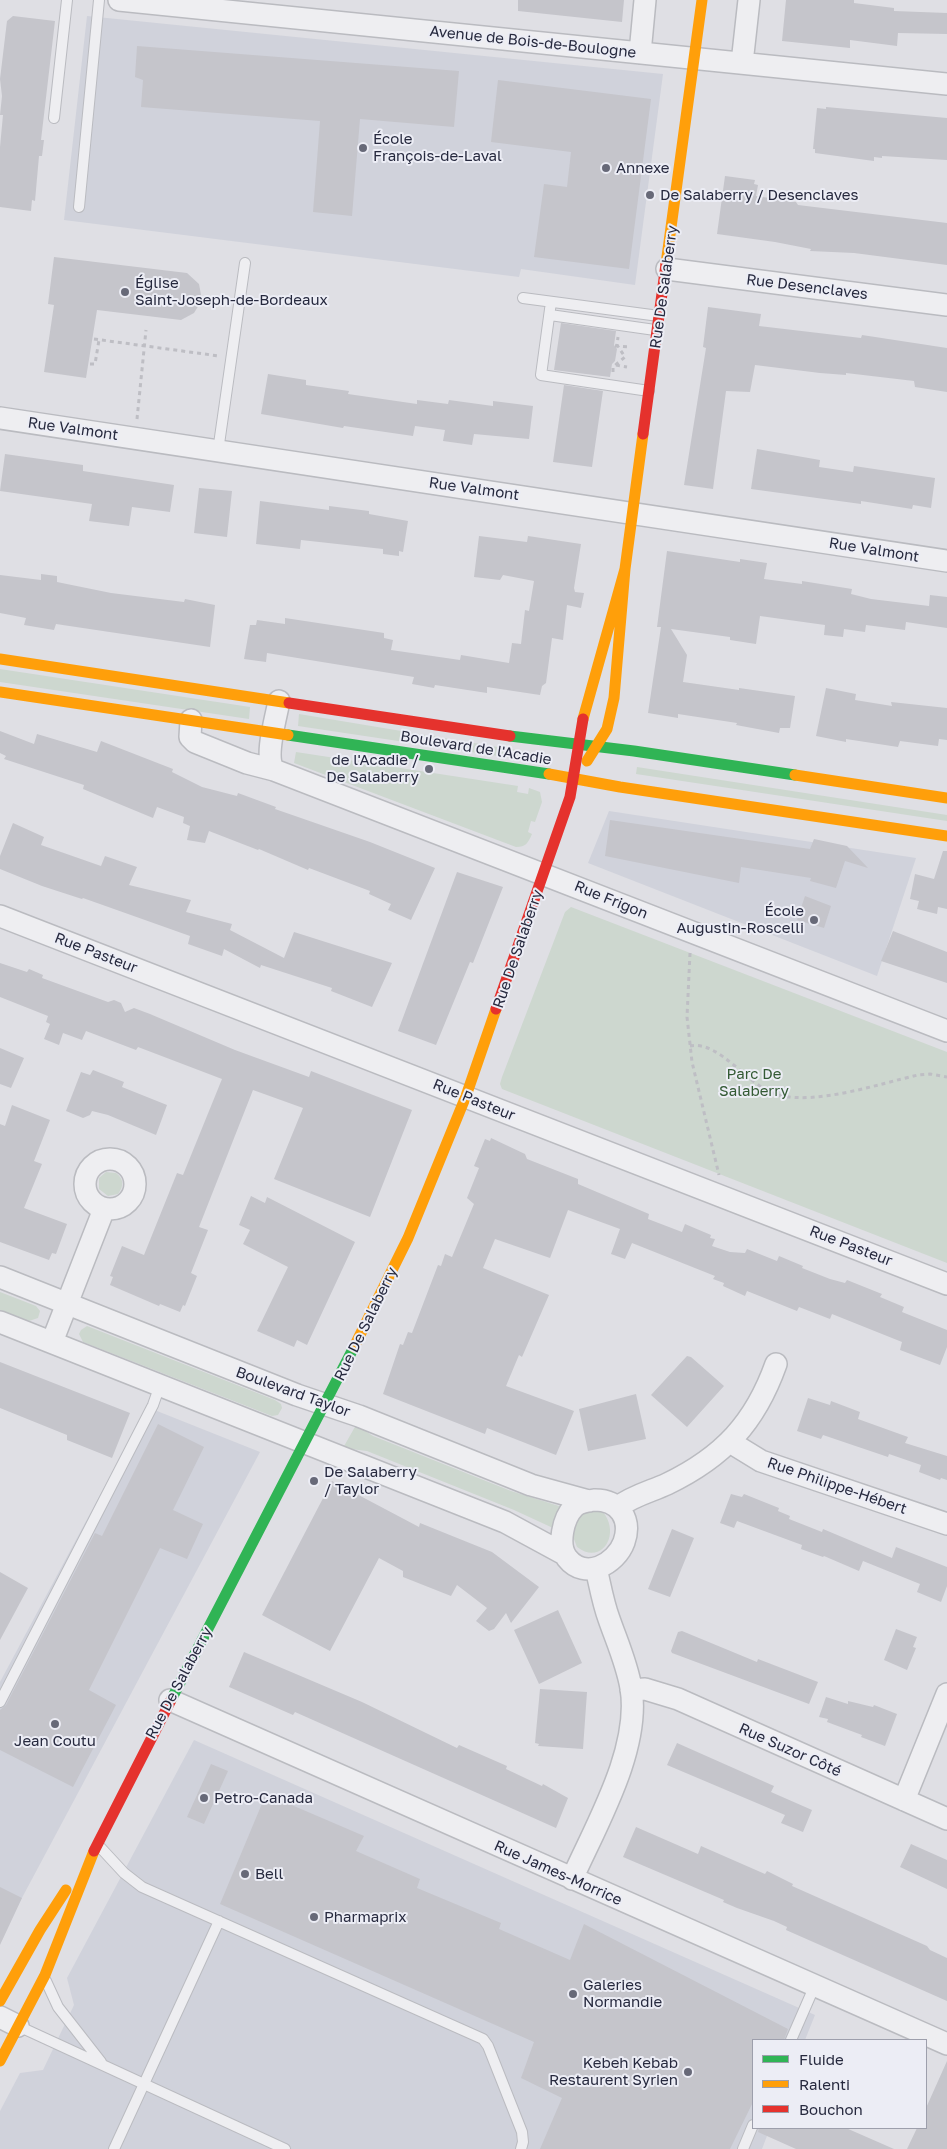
<!DOCTYPE html>
<meta charset="utf-8">
<style>
body{margin:0}
#map{position:relative;width:947px;height:2149px;overflow:hidden;background:#dfdfe4;font-family:"Golos Text",sans-serif}
canvas{display:block}
.legend{position:absolute;left:752px;top:2039px;width:175px;height:90px;box-sizing:border-box;background:#ecedf5;border:1px solid #9d9fac;margin:0;padding:6px 9px;list-style:none;font-size:15px;color:#26293e}
.legend li{display:flex;align-items:center;gap:10px;height:25px}
.legend b{width:25px;border:1px solid #9d9fac}
</style>
<div id="map">
<canvas width="947" height="2149"></canvas>
<ul class="legend">
<li><b style="height:6px;background:#30b455"></b>Fluide</li>
<li><b style="height:6px;background:#ff9f0a"></b>Ralenti</li>
<li><b style="height:6px;background:#e5322d"></b>Bouchon</li>
</ul>
</div>
<script>
const ctx = document.querySelector('canvas').getContext('2d');
ctx.lineJoin = 'round';
function fill(path, color) { ctx.fillStyle = color; ctx.fill(path, 'evenodd'); }
function strokePath(path, color, width, dash) { ctx.strokeStyle = color; ctx.lineWidth = width; ctx.lineCap = dash ? 'butt' : 'round'; ctx.setLineDash(dash || []); ctx.stroke(path); }
function write(font, color, halo, rows, align = 'center') {
  ctx.font = font + ' "Golos Text",sans-serif'; ctx.lineWidth = 4; ctx.setLineDash([]); ctx.textBaseline = 'middle'; ctx.strokeStyle = halo; ctx.fillStyle = color; for (const [text, x, y, turn = 0] of rows) {
    ctx.save(); ctx.translate(x, y); ctx.rotate((+turn || 0) * Math.PI / 180); ctx.textAlign = isNaN(turn) ? turn : align; if (halo) ctx.strokeText(text, 0, 0); ctx.fillText(text, 0, 0); ctx.restore();
  }
}
fill(new Path2D(`
 M87,16L663,74L635,285L521,269L519,277L64,220Z
 M609,811L916,858L877,976L588,863Z
 M147,1407L260,1452L0,1939V1682Z
 M194,1740L815,2015L805,2040H753V2128H770L762,2149H0V2111L20,2073L43,2070L74,2005L67,1978Z`), '#d0d2db');
fill(new Path2D(`
 M0,669L250,707L249,719L0,682Z
 M299,714L546,755L545,763L298,726Z
 M296,752L518,786L517,792L528,794L529,788L540,792L542,802L535,822L531,821L528,832L532,834C528,843 526,847 516,847L294,763Z
 M637,767L947,815V821L636,774Z
 M571,907L947,1052V1263L502,1089L500,1084L502,1077L565,912Z
 M106,1172L116,1173C124,1179 124,1186 118,1194L108,1196L99,1189V1178Z
 M0,1292L36,1306L40,1311L38,1318L29,1321L0,1310Z
 M87,1326L275,1400L281,1404L282,1408L278,1415L272,1416L83,1342L79,1334L81,1330Z
 M356,1425L373,1436L511,1491L559,1506L561,1508L553,1528L514,1510L367,1451L343,1448Z
 M591,1511L603,1512C621,1534 602,1566 577,1547L572,1534L580,1514Z`), '#cdd7cf');
fill(new Path2D(`
 M518,0H624L622,22L518,11Z
 M786,0H854V3L894,8V11L947,13V34L898,33L897,46L850,40V48L782,41Z
 M13,16L55,21L41,140H44L42,156H39L35,201L32,200L31,211L0,207V147L3,115H0L2,96L0,79L7,21Z
 M137,46L459,71L454,127L360,119L352,216L313,212L320,121L141,107L143,80L135,77Z
 M498,80L651,99L629,269L534,257L544,184L567,187L571,152L491,142Z
 M826,107L947,118V160L882,156V158L874,157V161L815,153V149H813L817,108L826,109Z
 M725,176L755,180L754,184L758,185L756,196L796,202L798,205L947,223V265L854,253L810,251L811,249L775,242L717,234Z
 M54,257L187,273L199,284L202,300L194,313L181,320L97,310L86,378L44,372L54,305L48,304Z
 M708,307L761,314L759,326L861,338L862,335L947,348V392L915,387L914,381L846,373V375L820,373L755,365L750,392L726,391L713,489L684,485L706,348L703,347Z
 M561,323L616,331L614,345L617,349L615,361L612,364L610,377L554,370Z
 M268,374L306,380V385L349,391L348,394L417,404V400L448,404L449,400L493,406V401L533,406L529,439L474,434L472,445L443,441L445,430L415,426L413,436L344,426L343,428L261,414Z
 M564,385L603,391L592,467L553,462Z
 M757,449L820,460L819,467L853,472L854,466L935,478L931,508L913,505L912,509L861,501V504L751,489Z
 M5,454L83,465V471L174,485L170,512L132,507L129,526L89,521L92,504L0,491Z
 M199,488L232,491L227,537L194,533Z
 M260,501L329,510V506L369,511V514L408,521L403,552L399,551V556L383,554V549L301,540L300,549L256,544Z
 M479,536L527,542L528,536L581,544L574,588L575,592L584,593L581,608L567,605L563,640L552,638L546,683L542,686L540,695L487,687V693L435,685L434,688L412,684L414,677L267,653L266,662L244,659L250,625H256L257,620L285,624V618L384,633V638L393,640L391,650L460,660L461,655L509,663L512,643L521,644L525,610L529,611L534,581L503,575L500,580L474,577Z
 M667,551L740,562V559L767,563L764,579L802,584V581L852,589L851,594L871,599L929,606L930,595L947,597V628L906,622L905,630L866,625L865,632L844,629L843,637L824,635L825,625L760,616L756,644L730,640V637L671,629L687,655L683,682L739,690V688L795,696L790,728H780L779,733L736,725L737,723L678,714V718L648,713L661,627H657Z
 M41,574L57,576V582L111,593L184,602L185,599L215,605L210,647L56,624L54,630L24,625L26,618L0,613V575L41,580Z
 M826,688L856,694L855,700L892,706L891,702L947,708V740L939,739L938,746L900,741L898,747L846,739V742L816,736Z
 M0,731L34,744L37,734L97,752L101,741L173,769L172,772L202,787L237,796L238,793L276,807L275,809L370,842L435,868L411,920L388,910L391,904L369,894L370,891L309,868L308,870L259,849L258,850L209,831L205,843L187,840L190,826L183,823L184,817L157,807L153,818L83,789L84,785L4,759L6,756L0,753Z
 M610,820L810,849L814,839L847,846L868,868L845,861L836,888L810,881L811,878L741,867L739,883L605,856Z
 M13,823L44,837L41,845L101,866L105,856L137,867L129,885L191,900L186,912L232,924L230,930L284,958L294,932L392,963L372,1007L331,991L332,988L261,965L260,968L224,949L222,956L188,944L190,936L83,898L82,899L42,886L0,869V856Z
 M943,851H947V909L938,907L937,914L917,909L919,901L910,899L915,874L934,879Z
 M457,872L503,887L473,963L470,962L436,1045L398,1031Z
 M805,896L831,906L824,928L797,920Z
 M893,931L947,952V983L881,961Z
 M0,963L27,972L29,969L43,975L42,978L108,1002L114,1000L121,1003L125,1012L134,1008L150,1014L235,1050L309,1077L311,1071L412,1110L370,1217L274,1179L303,1108L253,1090L199,1227L208,1230L191,1273L197,1276L185,1306L183,1305L180,1312L160,1304L159,1306L110,1285L113,1277L110,1276L122,1246L144,1255L177,1173L183,1175L222,1079L138,1047L136,1050L86,1031L82,1040L63,1033L59,1045L44,1039L50,1024L46,1022L48,1016L0,997Z
 M0,1048L24,1058L11,1088L0,1084Z
 M93,1070L124,1082L122,1087L167,1105L156,1135L108,1115L92,1111L90,1115L83,1118L66,1111L81,1072L90,1075Z
 M12,1105L50,1120L34,1161L42,1164L24,1208L67,1224L56,1254L52,1253L49,1260L0,1242V1124L5,1126Z
 M491,1138L525,1154L527,1159L578,1179V1184L649,1214L648,1219L682,1232L685,1224L711,1235L710,1238L715,1239L712,1246L730,1252L745,1253L747,1249L777,1261L779,1256L803,1266L802,1268L830,1279L845,1283L847,1280L882,1294L880,1297L904,1307L902,1312L947,1330V1347L940,1365L900,1350L902,1342L832,1314L830,1319L799,1307L797,1311L747,1291L745,1296L723,1286L724,1283L713,1279L715,1276L632,1243L625,1259L611,1254L620,1229L568,1210L550,1258L495,1239L483,1268L549,1295L522,1357L519,1355L506,1386L574,1411L556,1455L487,1428L485,1434L383,1394L400,1344L403,1345L408,1332L412,1333L438,1265L441,1266L445,1254L452,1257L474,1204L467,1198L479,1168L474,1166L485,1139L490,1141Z
 M251,1196L265,1203L267,1197L355,1242L307,1345L297,1340L294,1347L257,1331L288,1267L243,1244L250,1230L239,1225Z
 M687,1356L691,1357L724,1386L687,1427L651,1395Z
 M0,1362L130,1413L112,1458L67,1440V1435L0,1408Z
 M636,1394L646,1439L588,1451L579,1409Z
 M808,1398L830,1405L831,1401L860,1412L858,1419L908,1437L905,1443L947,1456V1480L941,1478L940,1480L919,1472L921,1465L889,1454L888,1457L823,1435L821,1439L797,1431Z
 M158,1424L204,1447L173,1510L203,1524L187,1559L160,1548L89,1690L116,1705L73,1787L0,1750V1710L6,1705L95,1533L102,1536Z
 M332,1481L419,1527L420,1523L492,1552L539,1587L511,1623L506,1613L494,1629L489,1631L476,1621L487,1608L457,1585L451,1596L403,1577V1571L379,1558L330,1651L262,1615Z
 M731,1494L742,1497L744,1494L779,1508L778,1511L790,1516L789,1519L822,1532L823,1529L892,1558L896,1547L947,1567V1586L941,1602L917,1592L920,1584L863,1561L859,1571L824,1556L823,1557L801,1549L802,1545L737,1521L734,1528L720,1523Z
 M672,1529L694,1538L670,1597L648,1589Z
 M0,1572L28,1588L0,1640Z
 M558,1610L582,1663L539,1684L514,1630Z
 M896,1629L917,1637L913,1647L916,1648L907,1670L884,1660Z
 M682,1631L757,1662L758,1659L818,1682L809,1704L672,1653L671,1651L678,1632Z
 M244,1652L362,1702L457,1748L459,1745L507,1766L506,1769L542,1786L543,1784L568,1798L556,1828L295,1712L293,1715L229,1687Z
 M540,1689L587,1692L583,1749L538,1746L539,1744L535,1743Z
 M826,1697L848,1704V1701L873,1707L874,1705L897,1714L885,1746L861,1737L862,1735L827,1722L828,1719L819,1717Z
 M677,1743L774,1786L771,1792L812,1810L803,1832L781,1823L785,1815L667,1765Z
 M211,1764L228,1771L204,1824L187,1817Z
 M266,1794L364,1836L356,1851L420,1879L417,1888L501,1923L499,1929L570,1960L584,1924L788,2029L784,2040H753V2102L730,2149H540L562,2098L521,2078L534,2042L220,1904Z
 M636,1827L698,1854L701,1846L765,1874L767,1871L793,1884L792,1886L927,1946L930,1950L947,1958V2001L786,1930L787,1927L774,1921L737,1908L723,1902L724,1900L623,1857Z
 M911,1844L947,1860V1889L900,1867Z
 M0,1887L22,1898L0,1945Z
 M947,2061V2149H907L917,2128H926V2108Z
 M759,2128H846L894,2149H796L758,2132Z`), '#c5c5cb');
const lane = new Path2D(`
 M54,118L67,0
 M79,207L99,0
 M523,298L659,316
 M551,302L541,375L649,391
 M550,315L655,330
 M218,451L245,263
 M0,1702L153,1405L160,1385
 M99,1846L124,1873L142,1887L483,2039L488,2046L522,2132L523,2142L521,2149
 M46,1981L58,2007L101,2062
 M18,2026L285,2149
 M791,2040L815,1985
 M114,2149L219,1921
 M743,2149L753,2125`);
const street = new Path2D(`
 M119,0L947,84
 M640,53L645,0
 M742,63L749,0
 M667,269L947,305
 M0,418L947,561
 M191,720L190,737L195,742L247,763L274,770L947,1031
 M274,770C264,757 276,718 279,701
 M0,916L947,1284
 M85 1184a25 25 0 1 1 50 0a25 25 0 1 1-50 0Z
 M0,1277L297,1395L359,1416L531,1485L589,1501
 M0,1322L505,1522L564,1554
 M52,1342L104,1209
 M730,1442L761,1461L947,1524
 M595,1500C619,1500 632,1519 624,1542C616,1564 585,1581 567,1558C557,1545 563,1518 574,1507C579,1502 588,1501 595,1500Z
 M618,1507C632,1496 652,1491 667,1484C723,1457 755,1423 776,1364
 M631,1690L645,1689L678,1699L947,1819
 M170,1700L947,2044
 M904,1800L947,1694
 M572,1879C596,1825 641,1749 631,1688C627,1664 617,1642 609,1619C603,1603 600,1585 596,1568
 M0,2017L18,2026`);
strokePath(lane, '#babbc0', 12);
strokePath(street, '#babbc0', 24);
strokePath(new Path2D(`
 M94,339L219,356
 M615,346L630,347
 M90,364H95L99,340
 M616,365L627,367
 M613,372V367L625,357L617,345L618,337
 M137,419L146,330
 M690,953L687,1017L692,1062L719,1175
 M690,1046C720,1040 748,1087 778,1095C818,1105 878,1084 918,1075L930,1074L947,1077`), '#bebec4', 3, [4, 4]);
strokePath(lane, '#eeeef1', 10);
strokePath(street, '#eeeef1', 21);
strokePath(new Path2D(`
 M288,735L549,774
 M510,736L634,751L795,775
 M171,1700L354,1347`), '#30b455', 11);
strokePath(new Path2D(`
 M666,264L702,0
 M0,659L289,703
 M0,692L288,735
 M583,719L625,569
 M587,761L607,729L614,698L625,569L643,434
 M549,774L620,787L947,836
 M795,775L947,798
 M354,1347L408,1238L466,1096L496,1009
 M0,2001L40,1930L66,1890
 M0,2061L45,1975L94,1851`), '#ff9f0a', 11);
strokePath(new Path2D(`
 M643,434L666,264
 M289,703L510,736
 M496,1009L570,797L583,719
 M94,1851L171,1700`), '#e5322d', 11);
for (const [x, y, r, color] of [
 [363,148,5,"#676978"],
 [606,168,5,"#676978"],
 [650,195,5,"#676978"],
 [125,292,5,"#676978"],
 [429,769,5,"#676978"],
 [814,920,5,"#676978"],
 [314,1481,5,"#676978"],
 [55,1724,5,"#676978"],
 [204,1798,5,"#676978"],
 [245,1874,5,"#676978"],
 [314,1917,5,"#676978"],
 [573,1994,5,"#676978"],
 [688,2072,5,"#676978"]
]) { const dot = new Path2D(); dot.arc(x, y, r, 0, 2 * Math.PI); ctx.fillStyle = color; ctx.fill(dot); strokePath(dot, '#ecedf5', 2); }
write('15px', '#26293e', '#ecedf5', [
 ["Avenue de Bois-de-Boulogne",533,42,6],
 ["Rue De Salaberry",664,287,-82],
 ["Rue Desenclaves",807,287,7],
 ["Rue Valmont",73,429,8],
 ["Rue Valmont",474,489,8],
 ["Rue Valmont",874,550,9],
 ["Boulevard de l'Acadie",476,748,9],
 ["Rue Frigon",611,900,22],
 ["Rue De Salaberry",518,949,-71],
 ["Rue Pasteur",96,953,21],
 ["Rue Pasteur",474,1100,22],
 ["Rue Pasteur",851,1246,21],
 ["Rue De Salaberry",366,1324,-64],
 ["Boulevard Taylor",293,1392,20],
 ["Rue Philippe-Hébert",837,1486,19],
 ["Rue De Salaberry",179,1683,-62],
 ["Rue Suzor Côté",790,1750,24],
 ["Rue James-Morrice",558,1873,24]
]);
write('15px', '#26293e', '#ecedf5', [
 ["École",373,139],
 ["François-de-Laval",373,156],
 ["Annexe",616,168],
 ["De Salaberry / Desenclaves",660,195],
 ["Église",135,283],
 ["Saint-Joseph-de-Bordeaux",135,300],
 ["de l'Acadie /",419,760,"right"],
 ["De Salaberry",419,777,"right"],
 ["École",804,911,"right"],
 ["Augustin-Roscelli",804,928,"right"],
 ["De Salaberry",324,1472],
 ["/ Taylor",324,1489],
 ["Jean Coutu",55,1741,"center"],
 ["Petro-Canada",214,1798],
 ["Bell",255,1874],
 ["Pharmaprix",324,1917],
 ["Galeries",583,1985],
 ["Normandie",583,2002],
 ["Kebeh Kebab",678,2063,"right"],
 ["Restaurent Syrien",678,2080,"right"]
], 'left');
write('15px', '#335a34', '#ecedf5', [
 ["Parc De",754,1074],
 ["Salaberry",754,1091]
]);
</script>
